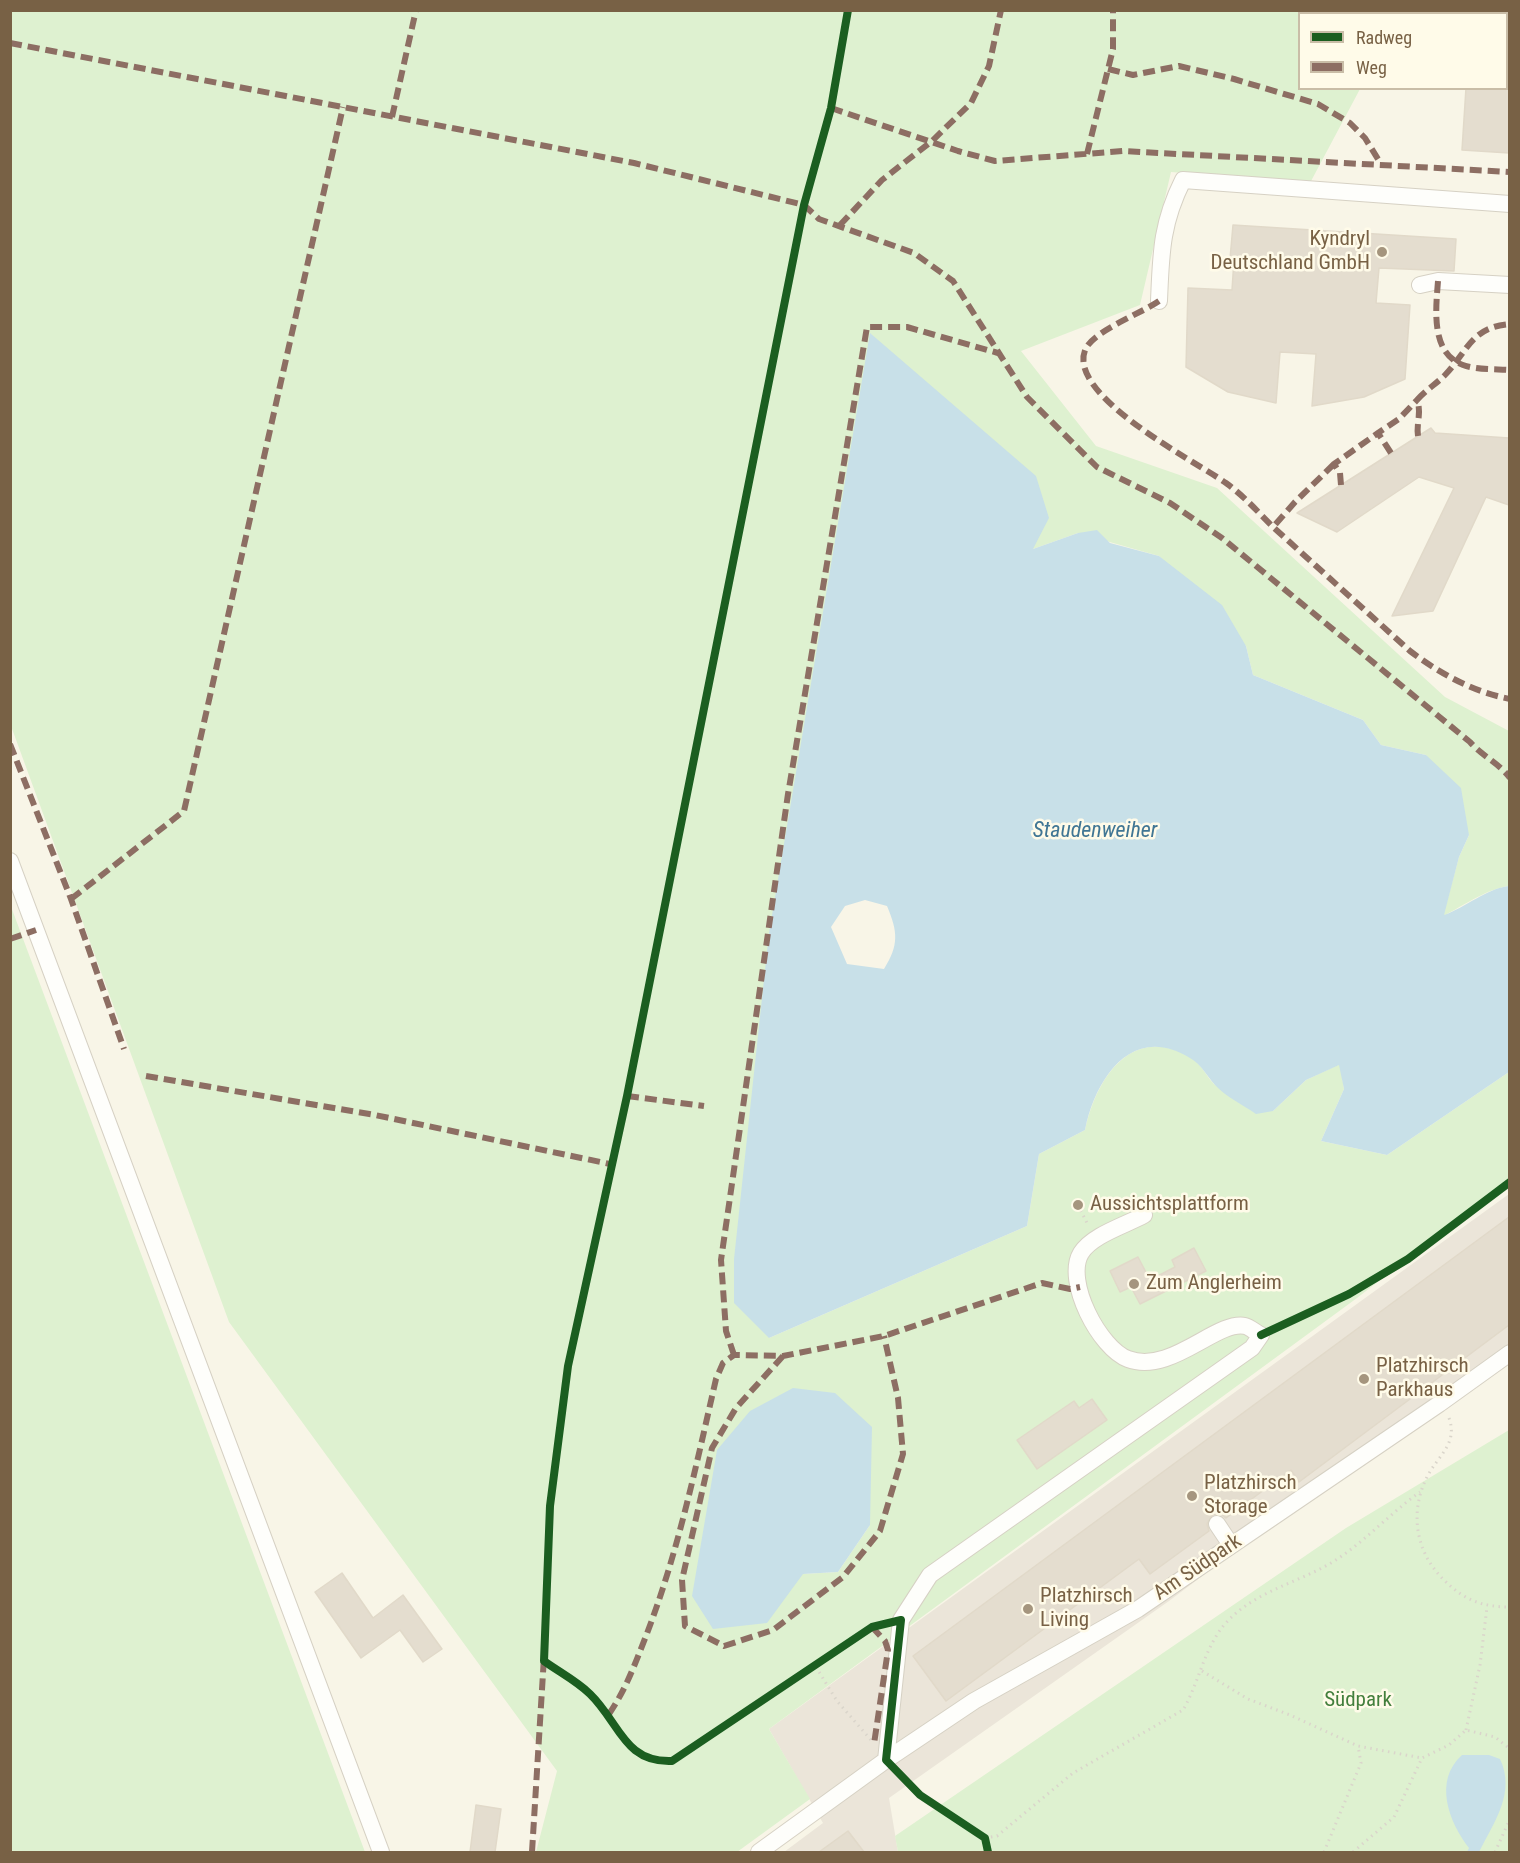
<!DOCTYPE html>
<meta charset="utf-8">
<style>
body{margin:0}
#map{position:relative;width:1520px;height:1863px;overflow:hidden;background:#f8f5e7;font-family:"Roboto Condensed",sans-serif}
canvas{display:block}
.frame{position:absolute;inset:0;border:12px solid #786145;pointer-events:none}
.legend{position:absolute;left:1298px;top:12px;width:210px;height:78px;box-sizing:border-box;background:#fffbe9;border:2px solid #c9bda7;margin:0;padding:8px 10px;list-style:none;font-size:18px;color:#786145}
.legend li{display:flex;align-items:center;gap:12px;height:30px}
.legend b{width:30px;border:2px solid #c9bda7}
</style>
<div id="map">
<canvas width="1520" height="1863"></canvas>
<div class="frame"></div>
<ul class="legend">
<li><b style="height:8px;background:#1b5e20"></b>Radweg</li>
<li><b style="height:8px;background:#8d6e63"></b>Weg</li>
</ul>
</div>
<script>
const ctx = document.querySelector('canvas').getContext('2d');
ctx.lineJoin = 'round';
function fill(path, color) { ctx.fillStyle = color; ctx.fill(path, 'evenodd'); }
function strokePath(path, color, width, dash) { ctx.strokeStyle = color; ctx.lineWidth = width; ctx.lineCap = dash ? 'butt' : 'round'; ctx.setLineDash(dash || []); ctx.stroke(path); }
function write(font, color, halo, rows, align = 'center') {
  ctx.font = font + ' "Roboto Condensed",sans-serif'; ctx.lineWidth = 5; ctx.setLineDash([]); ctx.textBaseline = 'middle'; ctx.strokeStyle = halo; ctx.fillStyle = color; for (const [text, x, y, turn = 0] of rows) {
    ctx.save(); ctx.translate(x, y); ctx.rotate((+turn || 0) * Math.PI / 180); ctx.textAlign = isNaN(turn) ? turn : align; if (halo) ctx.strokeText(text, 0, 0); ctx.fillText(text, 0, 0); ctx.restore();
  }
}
fill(new Path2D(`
 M1509,1194V1345L1169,1601L889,1798L898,1852H784L823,1823L769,1729Z`), '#ebe5d9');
fill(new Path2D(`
 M10,11H1401L1399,14H1300V88L1360,89L1310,183L1171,172L1140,305L1021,351L1096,446L1217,488L1445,697L1509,731V886C1486,889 1465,905 1443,916L1459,857L1469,835L1426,755L1381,745L1363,720L1253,675L1246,646L1159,556L1078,533L1033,549L871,334L769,1338L1027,1226L1039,1154L1085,1130C1096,1078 1132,1023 1190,1057C1202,1064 1205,1075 1214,1084C1225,1094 1258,1104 1273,1111L1306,1080L1340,1064L1344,1089L1321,1141L1387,1155L1509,1072V1180L1357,1298L769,1729L810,1799L737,1852H536L557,1771L229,1322L11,726ZM870,1525L838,1572L803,1574Z
 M10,904L365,1852H11Z
 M1509,1430V1852H898L895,1836L1346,1528Z`), '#def1d0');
fill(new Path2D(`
 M870,333L1036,476L1049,518L1033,549L1078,533L1097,530L1110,543L1159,556L1222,605L1246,646L1253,675L1363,720L1381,745L1426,755L1461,788L1469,835L1459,857L1444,915C1467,907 1485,889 1509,886V1072L1387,1155L1321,1141L1344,1089L1339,1065L1306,1080L1273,1111L1256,1114C1243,1105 1225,1096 1215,1085C1206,1075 1202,1065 1190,1058C1132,1022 1095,1079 1085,1130L1039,1154L1027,1226L769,1338L734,1303V1259L769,933ZM865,900L887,906C898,932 899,945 884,969L847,964L831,927L845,906Z
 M793,1388L835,1393L872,1427L870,1525L838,1572L803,1574L767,1623L713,1629L692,1596L717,1450L750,1411Z
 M1462,1755H1489L1500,1759C1516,1793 1494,1822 1479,1852H1467L1469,1848C1449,1822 1433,1781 1462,1755Z`), '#c8e0e8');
const building = new Path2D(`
 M1466,88H1509V153L1462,150Z
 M1233,225L1456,239L1454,271L1379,268L1376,303L1410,305L1405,379L1364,397L1312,406L1316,354L1280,352L1276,403L1228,392L1186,367L1188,288L1232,290L1234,260L1230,259Z
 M1431,428L1435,433L1509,438V505L1486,497L1433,611L1392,616L1454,488L1419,477L1337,532L1297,513Z
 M1509,1217V1325L1299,1482L1291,1470L1226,1518L1221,1514L1212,1515L1207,1524L1209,1531L1150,1574L1139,1559L946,1701L913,1656Z
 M1194,1248L1206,1271L1140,1304L1131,1287L1120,1292L1110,1271L1138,1257L1150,1280L1175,1267L1172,1260Z
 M1092,1399L1107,1420L1037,1469L1017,1440L1074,1401L1079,1408Z
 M342,1573L373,1618L403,1595L442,1649L423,1662L400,1630L361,1658L315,1592Z
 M476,1805L501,1809L495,1852H470Z
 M848,1831L864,1852H819Z`);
fill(building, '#e4ddcf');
strokePath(building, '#e1d9c9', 1.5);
const minor = new Path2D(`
 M1420,285L1438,281L1510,285
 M1159,301C1161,254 1161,224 1183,180L1510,204
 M10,861L381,1852
 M1217,1524L1231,1545
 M886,1760L901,1620L930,1575L1252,1348L1261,1335C1256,1333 1250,1327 1245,1326C1216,1320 1171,1375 1128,1359C1100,1349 1064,1281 1081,1253C1092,1235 1126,1225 1144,1215
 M759,1852L886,1760L974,1701L1138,1609L1439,1404L1510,1353`);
strokePath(minor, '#d6d1c4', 18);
strokePath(new Path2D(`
 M1078,1205L1088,1225
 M1449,1418C1458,1443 1439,1455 1428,1475C1409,1511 1415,1552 1444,1580C1464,1600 1482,1607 1510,1607
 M816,1667L837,1701L871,1740
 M1202,1671L1248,1699L1290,1715L1358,1746L1422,1758
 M1466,1730L1480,1665L1487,1607
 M898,1772L920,1795L985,1838L988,1852
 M985,1838L997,1836L1073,1773L1183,1710C1199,1683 1204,1648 1225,1624C1253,1592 1295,1584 1331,1563C1364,1543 1389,1514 1420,1492
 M1324,1852L1361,1763L1358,1746
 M1353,1852L1394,1817L1422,1758L1449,1745L1466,1730L1495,1737L1510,1749
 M1495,1852L1510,1819`), '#dad5cb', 3, [1.5, 4.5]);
strokePath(minor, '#fefefb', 16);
strokePath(new Path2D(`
 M10,43L634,163L804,205L819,219L914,253L953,281L1027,397L1097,467L1170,503L1222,538L1470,742C1482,756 1499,763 1510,778
 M1108,69L1133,75L1179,66L1234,79L1318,104L1350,123L1365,138L1381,164
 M831,108L958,151L995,161L1123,151L1510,172
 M392,117L416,10
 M1087,154L1113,49V10
 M840,225L882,180L932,141L971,103L989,66L1001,10
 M1438,281C1436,308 1430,353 1463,365C1477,370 1495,369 1510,370
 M1159,301C1140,314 1096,330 1086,348C1063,394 1195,461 1226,483C1244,496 1258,512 1273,527
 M1418,436C1416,423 1422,413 1417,400C1426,390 1436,384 1445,375C1468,351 1471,327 1510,324
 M1391,453L1378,433L1399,419L1417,400
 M1334,464L1295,502L1273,527L1410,651C1439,673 1473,692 1510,699
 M1341,485L1340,473L1334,464L1378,433
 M10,744L71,899L124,1049
 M71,899L184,811L343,107
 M10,939L36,930
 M146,1076L375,1115L610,1164
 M627,1096L704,1106
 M734,1355L726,1331L721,1260L788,794L867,327H907L998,353
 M783,1356L736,1408L712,1448L682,1580L685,1626L724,1646L773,1630L843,1577L880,1531L903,1454L898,1398L884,1336
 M872,1627L885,1641L888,1650L874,1744
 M609,1714C626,1689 635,1664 646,1636C678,1553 696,1466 716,1379L723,1363L734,1355L783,1356L884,1336L1042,1283L1070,1289L1080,1287
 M532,1852L544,1657`), '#8d6e63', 6, [12, 6]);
strokePath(new Path2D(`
 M848,10L831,108L804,205L627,1096L568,1366L550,1506L544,1661C559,1672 577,1681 590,1694C620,1723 624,1763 672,1761L872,1627L901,1620L886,1760L920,1795L985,1838L988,1852
 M1261,1335L1349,1294L1408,1259L1510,1182`), '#1b5e20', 8);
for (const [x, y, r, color] of [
 [1382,252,6,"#a5957e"],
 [1078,1205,6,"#a5957e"],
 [1134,1284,6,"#a5957e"],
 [1364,1379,6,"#a5957e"],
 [1192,1496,6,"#a5957e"],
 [1028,1609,6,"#a5957e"]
]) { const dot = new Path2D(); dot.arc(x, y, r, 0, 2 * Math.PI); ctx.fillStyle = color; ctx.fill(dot); strokePath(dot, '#fffbe9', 2); }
write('21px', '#786145', '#fffbe9', [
 ["Kyndryl",1370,240,"right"],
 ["Deutschland GmbH",1370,264,"right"],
 ["Aussichtsplattform",1090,1205],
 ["Zum Anglerheim",1146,1284],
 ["Platzhirsch",1376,1367],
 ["Parkhaus",1376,1391],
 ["Platzhirsch",1204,1484],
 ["Storage",1204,1508],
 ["Platzhirsch",1040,1597],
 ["Living",1040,1621]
], 'left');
write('21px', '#786145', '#fffbe9', [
 ["Am Südpark",1198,1568,-34]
]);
write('21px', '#437f3c', '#fffbe9', [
 ["Südpark",1358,1701]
]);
write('italic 22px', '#407694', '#fffbe9', [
 ["Staudenweiher",1095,831]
]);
</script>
